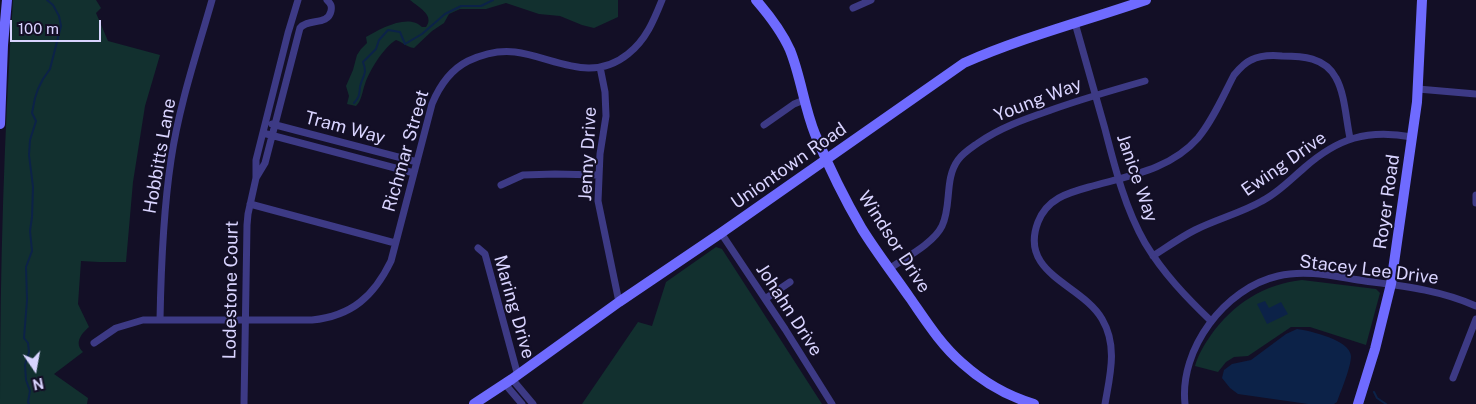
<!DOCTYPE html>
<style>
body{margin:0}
#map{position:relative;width:1476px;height:404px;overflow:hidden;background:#130f26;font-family:"Public Sans",sans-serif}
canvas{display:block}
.north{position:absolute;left:10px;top:344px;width:50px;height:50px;-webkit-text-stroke:4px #130f26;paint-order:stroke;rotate:168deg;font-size:14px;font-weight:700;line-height:20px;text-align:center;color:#d9d4ff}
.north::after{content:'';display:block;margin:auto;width:18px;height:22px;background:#d9d4ff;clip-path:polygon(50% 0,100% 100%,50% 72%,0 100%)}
.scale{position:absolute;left:10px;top:20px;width:91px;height:22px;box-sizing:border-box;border:2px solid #d9d4ff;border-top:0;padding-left:6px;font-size:15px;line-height:18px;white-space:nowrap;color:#d9d4ff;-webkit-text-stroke:4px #130f26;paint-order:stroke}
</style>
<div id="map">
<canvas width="1476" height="404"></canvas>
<div class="north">N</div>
<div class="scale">100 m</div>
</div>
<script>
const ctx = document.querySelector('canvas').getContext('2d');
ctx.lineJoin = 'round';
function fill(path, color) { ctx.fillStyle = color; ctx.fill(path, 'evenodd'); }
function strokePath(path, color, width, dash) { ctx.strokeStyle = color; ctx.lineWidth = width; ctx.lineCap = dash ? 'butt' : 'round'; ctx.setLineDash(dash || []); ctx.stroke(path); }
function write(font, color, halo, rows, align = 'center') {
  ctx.font = font + ' "Public Sans",sans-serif'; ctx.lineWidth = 4; ctx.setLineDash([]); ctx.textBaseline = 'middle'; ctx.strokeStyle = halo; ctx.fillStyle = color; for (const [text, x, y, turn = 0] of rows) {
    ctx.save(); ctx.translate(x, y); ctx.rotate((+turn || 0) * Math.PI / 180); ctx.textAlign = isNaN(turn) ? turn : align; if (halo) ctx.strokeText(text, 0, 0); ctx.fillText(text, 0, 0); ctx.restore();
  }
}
fill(new Path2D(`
 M13,0H96L101,8L96,13L108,41L160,55L145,106L133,182L126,262H99L81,261L78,304L89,327C81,334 74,343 83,352L54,374L88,398L87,404H0C0,269 4,134 13,0Z
 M410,0H618V17L594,28L582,25L560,16L539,14L506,3L486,9H460L449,14L444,23L432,31L414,48C406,47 403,42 396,40C384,47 369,71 365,84C362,92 362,100 356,106L347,104L349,96L346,86L353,70L357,55L361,49L367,43L366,37C380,29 408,13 422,27H426C435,15 418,7 410,0Z
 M716,247L722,249L822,404H582L638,322L652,326L666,282Z
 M1302,280L1376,289L1380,293L1366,345L1310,327H1291L1248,356L1234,357L1226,362L1218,372L1195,366C1198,355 1204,345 1211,335C1233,304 1264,284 1302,280Z`), '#12302f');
fill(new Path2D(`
 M1265,301L1269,308L1281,302L1288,314L1267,324L1257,304Z
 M1297,329C1311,331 1350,340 1351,356C1351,367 1341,391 1337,402L1334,404H1308L1238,394L1230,388L1222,378L1224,370L1232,364L1251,360L1286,334Z`), '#0c2248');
strokePath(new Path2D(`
 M354,103C360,96 359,96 360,87C362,76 368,75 363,62L376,49L379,40L388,30L400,32L405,44L422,34L445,14L461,6H481L493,0
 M1374,392L1377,398L1386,404
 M29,404L28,402L30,391L26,380L25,365L29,352L28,343L24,338L27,300L26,267L32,251L30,231L32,217L33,187L29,155L30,140L36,121L32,113L35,98L38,89L43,79L50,69L61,26L59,16L53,5L47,0`), '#0c2248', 2);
strokePath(new Path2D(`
 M853,8L871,0
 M1075,23C1085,58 1095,93 1105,129C1115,168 1125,208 1145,243C1163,273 1186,297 1211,321
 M600,67L605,92L606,116L600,154L598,201L619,302
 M1418,89L1476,94
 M272,124L417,162
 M764,125L794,104L804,100
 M263,133L414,173
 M256,178L265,163L300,28C308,18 328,26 331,11C332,6 331,4 327,0
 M501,185L523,175L555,174L599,175
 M1476,195V203
 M250,204L395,243
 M721,233L785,329L832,404
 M478,248L485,254L518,376
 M1153,256C1167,247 1181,237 1195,230C1217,219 1241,213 1262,201C1278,193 1290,180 1304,168C1338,138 1367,129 1412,137
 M889,269C905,258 934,243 942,226C952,206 944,179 958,160C963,153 971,148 978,143C1001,127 1025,119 1051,110C1082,99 1113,90 1145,81
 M765,299L790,282
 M160,320C161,266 163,213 171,160C179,105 197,53 212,0
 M94,343L116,328L143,320H312C352,316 374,296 391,261L432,104C439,87 450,70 468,61C483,54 499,50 515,52C554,57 591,84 628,54C646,40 654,20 662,0
 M1453,378L1476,319
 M512,379L533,404
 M505,384L522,404
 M244,404L247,225L248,214L256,178V160L288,33L298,0
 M1105,404C1110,375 1118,346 1102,319C1082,284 1018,274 1038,222C1047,199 1067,193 1089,187C1128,176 1170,170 1198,138C1213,120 1223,96 1234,75C1239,69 1244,63 1251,60C1261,55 1271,55 1282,56C1302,56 1325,57 1336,78C1345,94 1346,120 1350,138
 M1185,404C1179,349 1225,288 1278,276C1307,269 1337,277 1365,281C1403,286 1440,290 1476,306`), '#3d3a85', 7);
strokePath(new Path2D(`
 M756,0C769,15 782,32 790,50C801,77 804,107 815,134C828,165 845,200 862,229C877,253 894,275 910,298C926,321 941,345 962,363C983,382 1007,396 1034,404
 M0,124L3,45L7,0
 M474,404L512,379L619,302L721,233L964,63C1023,37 1085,21 1146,0
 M1358,404L1375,349L1391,284L1417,102L1422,0`), '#6f6bff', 10);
write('18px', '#d9d4ff', '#130f26', [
 ["Young Way",1038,100,-21],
 ["Tram Way",345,128,15],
 ["Richmar Street",406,151,-74],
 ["Jenny Drive",588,154,-87],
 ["Hobbitts Lane",160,156,-80],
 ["Ewing Drive",1284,164,-35],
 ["Uniontown Road",789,166,-35],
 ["Janice Way",1137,178,71],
 ["Royer Road",1387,202,-82],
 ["Windsor Drive",894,242,57],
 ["Stacey Lee Drive",1369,270,7],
 ["Lodestone Court",231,290,-89],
 ["Maring Drive",514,307,74],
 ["Johahn Drive",789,310,57]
]);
</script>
